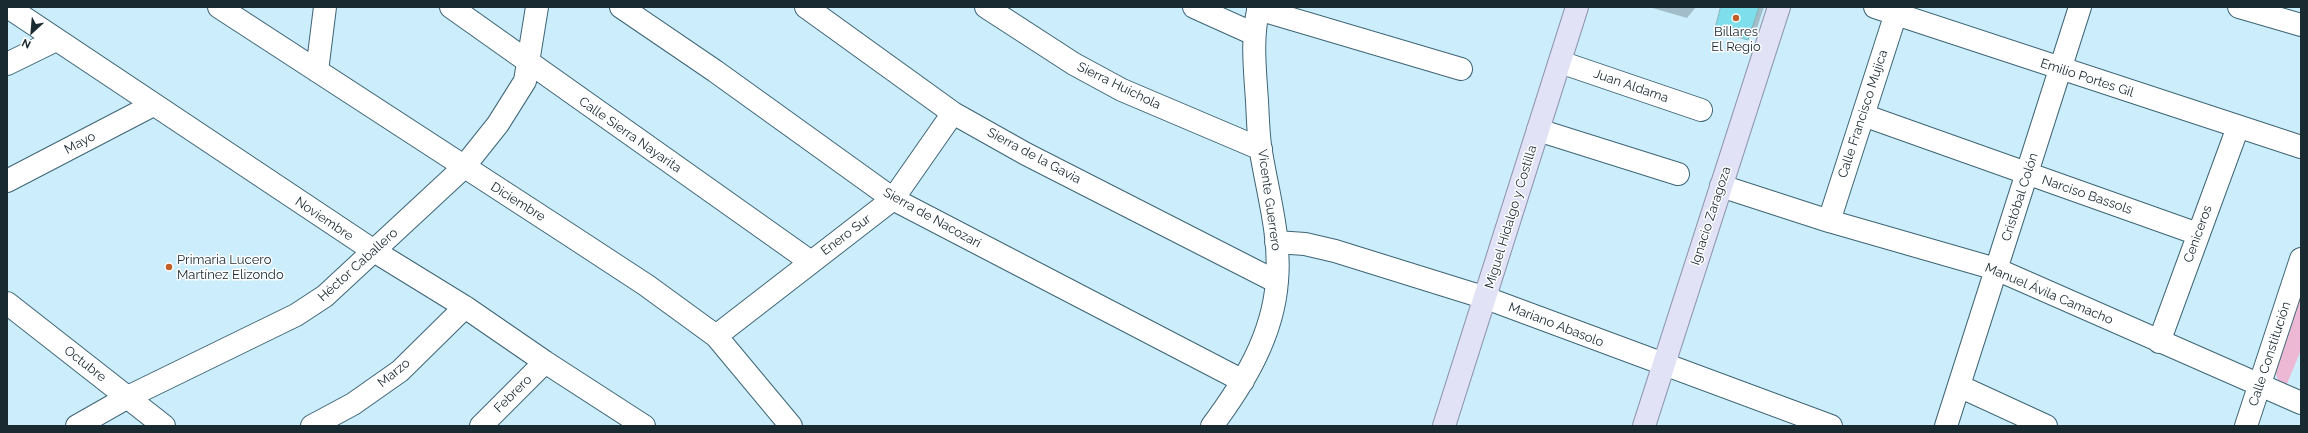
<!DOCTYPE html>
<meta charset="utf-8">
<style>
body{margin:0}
#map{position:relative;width:2308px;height:433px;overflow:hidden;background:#cbedfc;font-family:Raleway,sans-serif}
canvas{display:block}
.frame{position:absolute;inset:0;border:8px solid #1a2a31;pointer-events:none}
.north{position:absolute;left:12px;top:12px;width:40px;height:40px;-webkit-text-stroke:3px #fff;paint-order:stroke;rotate:206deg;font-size:11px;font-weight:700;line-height:16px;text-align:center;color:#1a2a31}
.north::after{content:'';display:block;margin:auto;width:14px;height:18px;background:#1a2a31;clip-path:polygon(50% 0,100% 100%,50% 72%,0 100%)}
</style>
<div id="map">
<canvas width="2308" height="433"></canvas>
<div class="frame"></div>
<div class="north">N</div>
</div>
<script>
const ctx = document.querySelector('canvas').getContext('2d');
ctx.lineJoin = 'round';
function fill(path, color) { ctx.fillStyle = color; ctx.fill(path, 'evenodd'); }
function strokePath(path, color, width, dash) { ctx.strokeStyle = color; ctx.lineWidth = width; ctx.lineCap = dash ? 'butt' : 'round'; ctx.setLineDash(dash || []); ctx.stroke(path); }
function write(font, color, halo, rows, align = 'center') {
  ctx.font = font + ' Raleway,sans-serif'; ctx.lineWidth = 3; ctx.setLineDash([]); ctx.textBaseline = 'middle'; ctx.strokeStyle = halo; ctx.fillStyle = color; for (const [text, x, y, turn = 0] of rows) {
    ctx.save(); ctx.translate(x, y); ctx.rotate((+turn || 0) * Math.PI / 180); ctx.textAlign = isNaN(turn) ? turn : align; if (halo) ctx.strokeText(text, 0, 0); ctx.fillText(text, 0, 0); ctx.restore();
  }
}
fill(new Path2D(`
 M2301,282V350L2286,386L2279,382L2274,370Z`), '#edb8d3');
fill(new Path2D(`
 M1649,7H1696L1687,18Z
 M1722,7H1764L1756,31L1747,39Z`), '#0003');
const building = new Path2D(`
 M1721,7H1759L1748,40L1715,30Z`);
fill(building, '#7edeeb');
strokePath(building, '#84b3ba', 1);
const minor = new Path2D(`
 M8,7L374,251L465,307L545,362L644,426
 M219,7L565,232L646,285L716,336L791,426
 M451,7L811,262
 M621,7L715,71L893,199L1243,381
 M806,7L953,113L1026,154L1277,282
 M986,7L1074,64L1122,90L1261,149
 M1194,7L1254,34
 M1875,7L2301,147
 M2239,7L2301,25
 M1258,9L1461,69
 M1560,62L1701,110
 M7,64L56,40
 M317,71L325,7
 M1863,115L2198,234
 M1538,130L1678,174
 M7,181L153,105
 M1721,186L1829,221L1996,269L2301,403
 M1829,221L1898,7
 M1276,242L1305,244L1335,251L1486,298L1831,426
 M7,303L164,426
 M716,336L893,199L953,113
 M2159,342L2238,127
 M1959,386L2046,426
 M77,426L128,397L296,315L325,296L463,168L498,124L525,81L537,7
 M312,426L353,404L400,371L465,307
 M481,426L545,362
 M1212,426C1244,383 1273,336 1277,281C1281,238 1268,194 1261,152C1258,135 1258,118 1257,101C1255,70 1251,37 1259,7
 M1946,426L2080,7
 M2246,426L2301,259`);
const major = new Path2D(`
 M1444,426L1577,7
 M1644,426L1779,7`);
strokePath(minor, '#3e6575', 24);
strokePath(major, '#8f95ae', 24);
strokePath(minor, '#fff', 22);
strokePath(major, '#e2e2f7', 22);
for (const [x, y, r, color] of [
 [1736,18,4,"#c25e27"],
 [169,267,4,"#c25e27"]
]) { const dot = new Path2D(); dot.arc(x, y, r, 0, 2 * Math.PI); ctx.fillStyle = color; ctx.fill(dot); strokePath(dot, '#fff', 1.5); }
write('13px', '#1a2a31', '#fff', [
 ["Billares",1736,32],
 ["El Regio",1736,47],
 ["Primaria Lucero",177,260,"left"],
 ["Martínez Elizondo",177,275,"left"]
]);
write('13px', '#1a2a31', '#fff', [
 ["Emilio Portes Gil",2087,78,18],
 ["Sierra Huichola",1119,86,26],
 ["Juan Aldama",1631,86,19],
 ["Calle Francisco Mujica",1863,114,-72],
 ["Calle Sierra Nayarita",630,135,35],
 ["Mayo",80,143,-28],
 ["Sierra de la Gavia",1034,156,28],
 ["Narciso Bassols",2087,195,19],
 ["Cristóbal Colón",2020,197,-72],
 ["Vicente Guerrero",1269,200,82],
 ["Diciembre",518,202,32],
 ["Ignacio Zaragoza",1711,216,-72],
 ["Miguel Hidalgo y Costilla",1511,217,-73],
 ["Sierra de Nacozari",932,218,29],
 ["Noviembre",324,219,34],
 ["Ceniceros",2198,234,-70],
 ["Enero Sur",846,235,-37],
 ["Héctor Caballero",358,265,-42],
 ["Manuel Ávila Camacho",2049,294,23],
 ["Mariano Abasolo",1556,325,21],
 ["Calle Constitución",2270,354,-72],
 ["Octubre",85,364,38],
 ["Marzo",394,373,-39],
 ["Febrero",513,394,-45]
]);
</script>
